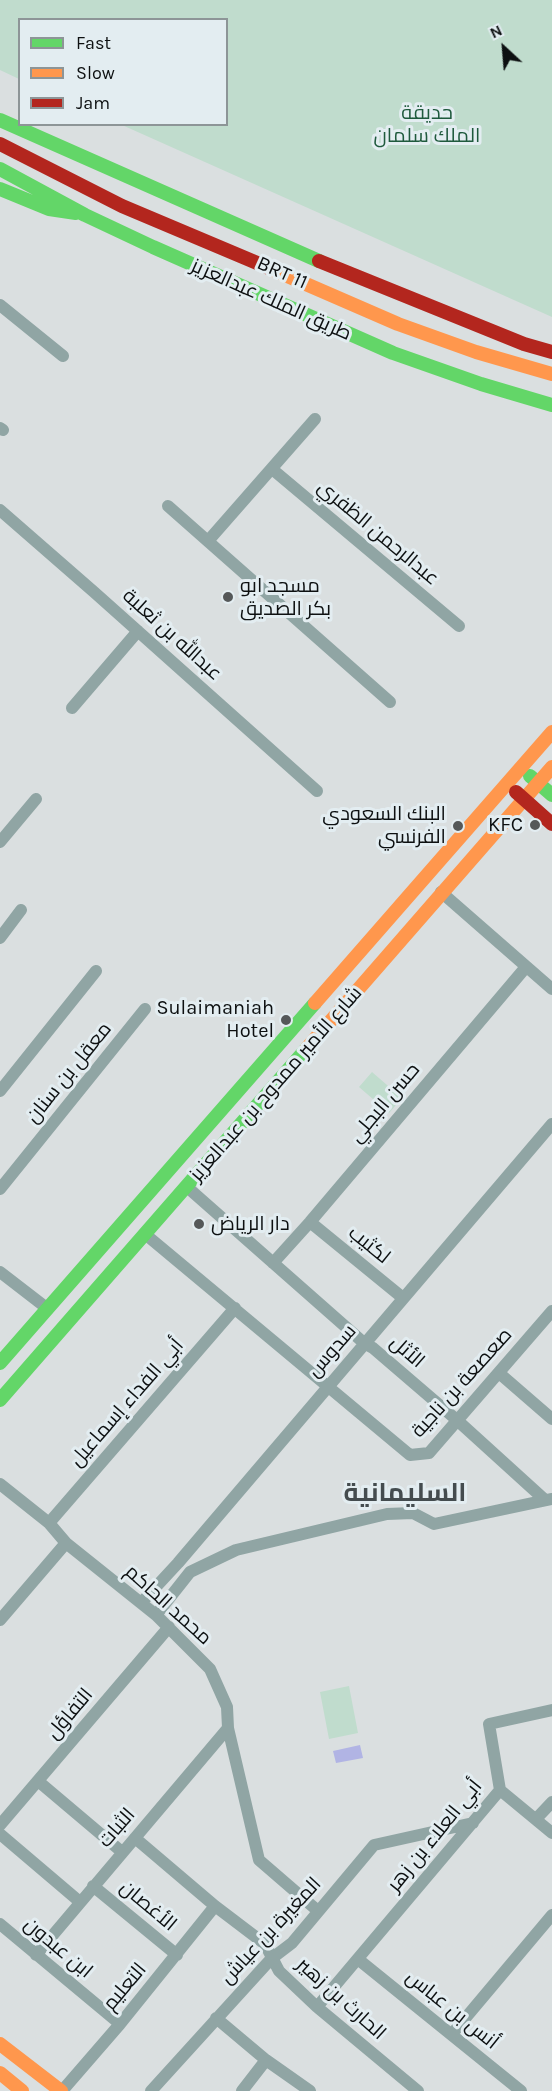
<!DOCTYPE html>
<meta charset="utf-8">
<style>
body{margin:0}
#map{position:relative;width:552px;height:2091px;overflow:hidden;background:#dadfe0;font-family:Karla,sans-serif}
canvas{display:block}
.legend{position:absolute;left:18px;top:18px;width:210px;height:108px;box-sizing:border-box;background:#e3edf1;border:2px solid #8d9597;margin:0;padding:8px 10px;list-style:none;font-size:18px;color:#0d1011}
.legend li{display:flex;align-items:center;gap:12px;height:30px}
.legend b{width:30px;border:2px solid #8d9597}
.north{position:absolute;left:474px;top:18px;width:60px;height:60px;-webkit-text-stroke:4px #e3edf1;paint-order:stroke;rotate:334deg;font-size:16px;font-weight:700;line-height:24px;text-align:center;color:#0d1011}
.north::after{content:'';display:block;margin:auto;width:21px;height:27px;background:#0d1011;clip-path:polygon(50% 0,100% 100%,50% 72%,0 100%)}
</style>
<div id="map">
<canvas width="552" height="2091"></canvas>
<ul class="legend">
<li><b style="height:8px;background:#63d668"></b>Fast</li>
<li><b style="height:8px;background:#ff974d"></b>Slow</li>
<li><b style="height:8px;background:#b3261e"></b>Jam</li>
</ul>
<div class="north">N</div>
</div>
<script>
const ctx = document.querySelector('canvas').getContext('2d');
ctx.lineJoin = 'round';
function fill(path, color) { ctx.fillStyle = color; ctx.fill(path, 'evenodd'); }
function strokePath(path, color, width, dash) { ctx.strokeStyle = color; ctx.lineWidth = width; ctx.lineCap = dash ? 'butt' : 'round'; ctx.setLineDash(dash || []); ctx.stroke(path); }
function write(font, color, halo, rows, align = 'center') {
  ctx.font = font + ' Karla,Cairo,sans-serif'; ctx.lineWidth = 6; ctx.setLineDash([]); ctx.textBaseline = 'middle'; ctx.strokeStyle = halo; ctx.fillStyle = color; for (const [text, x, y, turn = 0] of rows) {
    ctx.save(); ctx.translate(x, y); ctx.rotate((+turn || 0) * Math.PI / 180); ctx.textAlign = isNaN(turn) ? turn : align; if (halo) ctx.strokeText(text, 0, 0); ctx.fillText(text, 0, 0); ctx.restore();
  }
}
fill(new Path2D(`
 M0,0H552V317L122,125L226,124V20H20L19,79L0,70Z
 M372,1072L402,1098L389,1113L359,1087Z
 M349,1686L358,1733L329,1739L320,1692Z`), '#c0dccd');
fill(new Path2D(`
 M360,1745L363,1758L336,1763L333,1751Z`), '#b1b4e4');
strokePath(new Path2D(`
 M0,305L63,356
 M0,428L3,430
 M272,469L459,626
 M168,506L390,702
 M0,510L94,592L317,791
 M208,541L315,419
 M72,708L138,631
 M0,842L36,799
 M441,892L552,989
 M0,938L21,910
 M0,1091L96,971
 M187,1187L364,1343L373,1348L458,1421L545,1500
 M0,1189L145,1009
 M310,1222L403,1298
 M145,1234L410,1455L429,1453L552,1311
 M273,1263L310,1222L526,967
 M0,1272L48,1309
 M499,1373L552,1419
 M0,1484L49,1523L66,1543L156,1615L210,1669L227,1707L228,1728L259,1860L318,1911
 M49,1523L235,1308
 M141,1603L178,1563L552,1124
 M156,1615L190,1572L236,1550L387,1514L413,1513L434,1524L551,1499
 M0,1620L66,1543
 M38,1781L122,1852
 M500,1790L552,1833
 M536,1819L552,1802
 M0,1825L169,1627
 M0,1834L80,1902
 M135,1838L215,1906L265,1944L279,1971L317,2007L418,2091
 M93,1886L177,1955
 M0,1924L120,2024
 M36,1955L228,1728
 M359,1960L521,2091
 M317,2007L500,1790L489,1724L552,1710
 M216,2018L266,2060L310,2091
 M452,2034L552,1915
 M62,2091L120,2024L215,1906
 M151,2091L271,1959L292,1943L374,1845L473,1823
 M242,2091L266,2060`), '#90a5a4', 12);
strokePath(new Path2D(`
 M0,120L319,261
 M0,169L85,215L153,247L393,353L481,384L552,405
 M0,189L49,209L76,213
 M530,776L552,795
 M0,1363L315,1003
 M0,1400L307,1048`), '#63d668', 14);
strokePath(new Path2D(`
 M269,268L398,324L476,352L552,374
 M315,1003L552,732
 M307,1048L552,767
 M0,2044L61,2091
 M0,2073L22,2091`), '#ff974d', 14);
strokePath(new Path2D(`
 M0,144L122,206L269,268
 M319,261L524,344L552,352
 M516,792L552,824`), '#b3261e', 14);
for (const [x, y, r, color] of [
 [228,597,6,"#555859"],
 [535,825,6,"#555859"],
 [458,826,6,"#555859"],
 [286,1020,6,"#555859"],
 [199,1224,6,"#555859"]
]) { const dot = new Path2D(); dot.arc(x, y, r, 0, 2 * Math.PI); ctx.fillStyle = color; ctx.fill(dot); strokePath(dot, '#e3edf1', 2); }
write('20px', '#1f5a3d', '#e3edf1', [
 ["حديقة",427,113],
 ["الملك سلمان",427,136]
]);
write('20px', '#0d1011', '#e3edf1', [
 ["BRT 11",282,273,24],
 ["طريق الملك عبدالعزيز",271,300,24],
 ["عبدالرحمن الظفري",378,533,40],
 ["عبدالله بن ثعلبة",172,635,42],
 ["معقل بن سنان",69,1073,-51],
 ["شارع الأمير ممدوح بن عبدالعزيز",276,1084,-49],
 ["حسن البجلي",385,1103,-50],
 ["لكثيب",369,1245,39],
 ["سدوس",332,1351,-49],
 ["الأثل",407,1352,41],
 ["صعصعة بن ناجية",462,1383,-48],
 ["أبي الفداء إسماعيل",127,1403,-49],
 ["محمد الحاكم",168,1605,42],
 ["التفاؤل",70,1714,-50],
 ["الثبات",117,1828,-49],
 ["أبي العلاء بن زهر",435,1836,-51],
 ["الأغصان",148,1906,40],
 ["المغيرة بن عياش",271,1931,-47],
 ["ابن عبدون",58,1948,40],
 ["التعليم",125,1987,-50],
 ["الحارث بن زهير",341,1999,42],
 ["أنس بن عباس",452,2010,39]
]);
write('20px', '#0d1011', '#e3edf1', [
 ["مسجد ابو",240,586,"left"],
 ["بكر الصديق",240,609,"left"],
 ["البنك السعودي",446,814],
 ["الفرنسي",446,837],
 ["KFC",523,825],
 ["Sulaimaniah",274,1008],
 ["Hotel",274,1031],
 ["دار الرياض",211,1224,"left"]
], 'right');
write('bold 26px', '#444c4f', '#e3edf1', [
 ["السليمانية",405,1494]
]);
</script>
